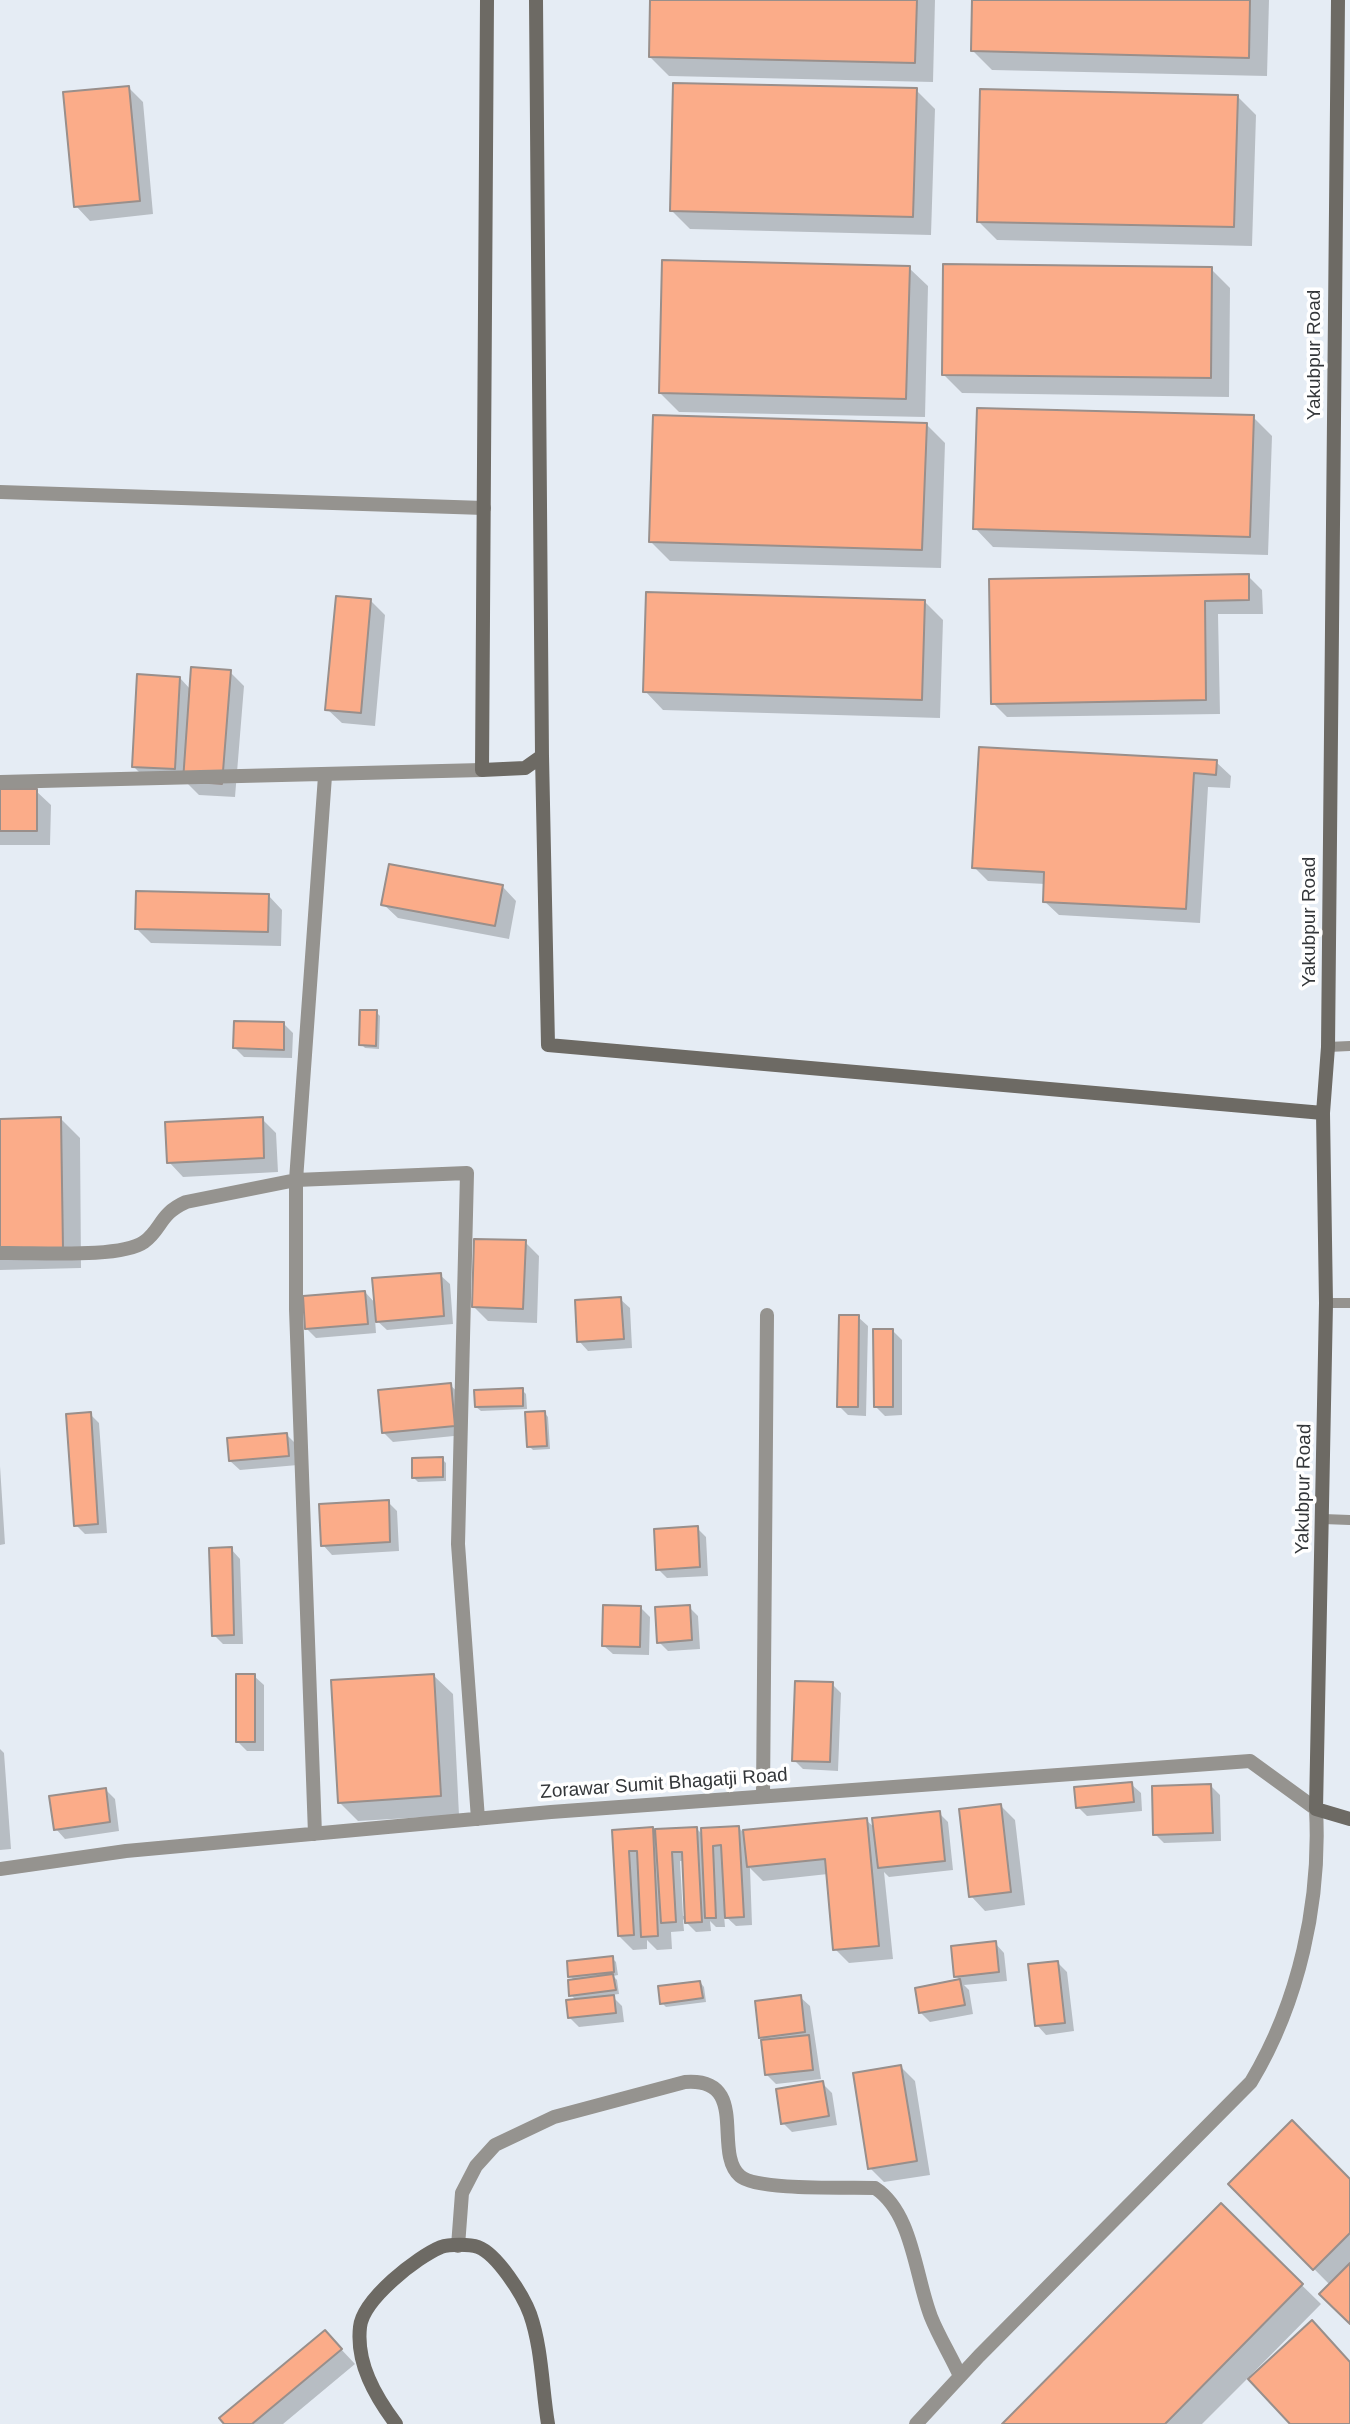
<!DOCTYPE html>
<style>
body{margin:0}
canvas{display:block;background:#e5ecf4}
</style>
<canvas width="1350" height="2424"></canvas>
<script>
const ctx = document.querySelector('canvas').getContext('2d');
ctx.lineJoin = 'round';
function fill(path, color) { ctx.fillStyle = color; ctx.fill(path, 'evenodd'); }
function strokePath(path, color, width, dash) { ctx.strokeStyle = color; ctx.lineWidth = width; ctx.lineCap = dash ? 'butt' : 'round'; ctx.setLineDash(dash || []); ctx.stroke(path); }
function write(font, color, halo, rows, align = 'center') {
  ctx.font = font + ' Helvetica,sans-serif'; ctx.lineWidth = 7; ctx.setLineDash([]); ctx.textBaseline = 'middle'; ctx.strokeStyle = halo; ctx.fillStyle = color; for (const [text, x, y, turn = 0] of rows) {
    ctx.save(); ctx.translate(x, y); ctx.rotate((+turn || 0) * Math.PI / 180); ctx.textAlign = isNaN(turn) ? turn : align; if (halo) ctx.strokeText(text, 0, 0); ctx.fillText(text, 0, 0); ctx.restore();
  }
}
fill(new Path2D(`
 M652,0H935L933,82L669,76L650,57Z
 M974,0H1269L1267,76L992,70L973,51Z
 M128,87L143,102L153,214L90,221L76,206Z
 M916,90L935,109L931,235L690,229L671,210Z
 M1237,96L1256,115L1252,246L997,240L978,221Z
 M909,268L928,286L925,417L679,412L660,393Z
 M1211,269L1230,288L1229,397L962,393L943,374Z
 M1253,417L1272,436L1268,555L993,547L975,528Z
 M926,424L945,443L941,568L670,561L651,542Z
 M1248,576L1262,590L1263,614H1218L1220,714L1007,717L993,703Z
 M370,600L385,615L375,726L342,723L327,709Z
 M924,601L943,620L940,718L663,710L645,691Z
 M230,672L244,686L235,797L199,795L187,783L148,781L133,766L180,678L191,690Z
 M1216,762L1231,776L1230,788L1208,787L1200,923L1059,915L1044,901L1045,884L988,881L974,867Z
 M0,791H36L51,805L50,845H0Z
 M502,886L516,901L509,939L398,918L383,904Z
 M268,895L282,910L281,946L151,943L137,929Z
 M376,1012L380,1016L379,1049L365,1048L361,1044Z
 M284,1024L293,1033L292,1058L244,1057L235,1048Z
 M61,1119L80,1138L81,1268L0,1270V1120Z
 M262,1119L276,1133L278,1172L183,1177L169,1162Z
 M525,1242L539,1256L537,1323L488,1321L474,1307Z
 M440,1275L450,1284L453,1324L387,1330L375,1319L376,1333L316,1338L307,1329L365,1292L376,1304Z
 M620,1299L630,1308L632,1348L588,1351L579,1341Z
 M858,1317L868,1326L866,1416L848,1415L839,1406Z
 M893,1331L902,1340V1415L885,1416L875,1406Z
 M450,1385L460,1394L464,1435L393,1442L383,1432Z
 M522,1390L526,1394L527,1409L481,1411L476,1407Z
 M544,1412L548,1417L550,1449L533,1450L529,1446Z
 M90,1414L99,1423L107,1533L85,1534L76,1525Z
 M287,1435L296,1444L298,1465L240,1470L230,1461Z
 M442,1459L446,1463V1481L418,1482L414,1478Z
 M0,1466L5,1544L0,1545Z
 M388,1502L397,1511L399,1551L332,1555L323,1545Z
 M697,1528L706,1537L708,1576L667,1578L658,1569Z
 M231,1549L240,1559L243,1644H223L214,1635Z
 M689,1607L698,1616L700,1649L668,1651L659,1642Z
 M641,1608L650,1617L649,1655L613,1654L603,1645Z
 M254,1676L264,1685V1751H247L238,1742Z
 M434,1676L453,1694L459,1815L358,1821L339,1802Z
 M832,1684L841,1693L838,1771L803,1769L794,1760Z
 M0,1749L4,1753L11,1849L0,1850Z
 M1131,1784L1141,1793L1142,1811L1087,1816L1078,1807Z
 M1211,1786L1220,1795L1221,1841L1164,1843L1155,1834Z
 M106,1790L115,1799L119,1831L65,1839L56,1829Z
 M1001,1806L1015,1820L1025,1905L985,1911L971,1896Z
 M939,1813L948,1822L953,1870L889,1877L884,1872L893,1959L849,1963L835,1949L828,1874L763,1881L750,1868L752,1925L736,1926L724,1915L725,1927H716L710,1921L711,1931L696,1932L683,1919L684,1931L671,1932L672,1949L657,1950L647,1940V1949L633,1950L619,1936L614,1831L653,1829L658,1834L696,1828L703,1835L739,1828L743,1832L866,1820L875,1828ZM680,1861H684L687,1915L683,1916Z
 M995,1943L1004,1953L1007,1981L964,1985L969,1990L973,2014L930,2022L921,2013L917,1989L961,1981L956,1976Z
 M612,1958L616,1962L618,1975L613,1976L617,1980L619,1994L611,1995L622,2006L624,2022L579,2027L570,2018L577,2001L571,1995L575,1981L570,1976Z
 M1058,1963L1067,1972L1074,2031L1046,2035L1037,2025Z
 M700,1982L704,1987L706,2002L666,2007L662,2003Z
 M800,1997L810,2006L821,2079L776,2084L766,2074L765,2041L761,2037Z
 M901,2067L915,2081L930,2175L884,2182L870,2168Z
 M822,2083L832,2093L837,2125L792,2132L783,2123Z
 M1350,2181V2322L1330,2285L1230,2184Z
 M1221,2206L1321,2304L1250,2376L1252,2378L1350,2363V2424H1292L1249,2377L1202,2424H1005Z
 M325,2332L355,2364L283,2424H226Z`), '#0003');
const building = new Path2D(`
 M650,0H917L915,63L649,57Z
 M972,0H1250L1249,58L971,51Z
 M673,83L917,88L913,217L670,211Z
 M129,86L140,201L74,207L63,92Z
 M980,89L1238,95L1234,227L977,222Z
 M662,260L910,266L906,399L659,393Z
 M943,264L1212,267L1211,378L942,375Z
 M977,408L1254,415L1250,537L973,529Z
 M653,415L927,423L922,550L649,542Z
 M1249,574V600L1205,601L1206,700L991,704L989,579Z
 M646,592L925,600L922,700L643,692Z
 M336,596L371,599L361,713L325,710Z
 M191,667L231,670L222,784L183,781Z
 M137,674L180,677L175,769L132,767Z
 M979,747L1217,760L1216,775L1194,773L1186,909L1043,902L1044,872L972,868Z
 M0,789H37V831H0Z
 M389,864L503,885L495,926L381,905Z
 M136,891L269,894L268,932L135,929Z
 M360,1010H377L376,1046L359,1045Z
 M234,1021L284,1022V1050L233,1048Z
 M61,1117L63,1249L0,1251V1119Z
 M263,1117L264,1158L167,1163L165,1122Z
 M474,1239L526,1240L523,1309L472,1307Z
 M441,1273L444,1316L376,1322L372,1278Z
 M365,1291L368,1324L305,1329L303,1296Z
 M621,1297L624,1339L577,1342L575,1300Z
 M839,1315H859L858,1407H837Z
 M873,1329H893V1407H874Z
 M451,1383L455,1426L382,1433L378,1390Z
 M523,1388V1406L475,1407L474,1390Z
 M545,1411L547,1446L527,1447L525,1412Z
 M91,1412L98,1524L74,1526L66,1414Z
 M287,1433L289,1456L229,1461L227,1438Z
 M443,1457V1477L412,1478V1458Z
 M389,1500L390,1542L321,1546L319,1504Z
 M698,1526L700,1567L656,1570L654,1529Z
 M232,1547L234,1635L212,1636L209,1548Z
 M603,1605L641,1606L640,1647L602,1646Z
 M690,1605L692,1640L657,1643L655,1607Z
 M236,1674H255V1742H236Z
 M434,1674L441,1796L338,1803L331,1680Z
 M795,1681L833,1682L830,1762L792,1761Z
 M1132,1782L1134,1802L1076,1808L1074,1787Z
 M1211,1784L1213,1833L1153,1835L1152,1786Z
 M106,1788L110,1822L54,1830L49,1796Z
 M1001,1804L1011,1892L969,1897L959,1809Z
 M940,1811L945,1861L878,1868L872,1818Z
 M867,1818L879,1946L833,1950L825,1859L747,1867L743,1830Z
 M739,1826L744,1917L725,1918L721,1845L713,1846L716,1918H705L701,1828Z
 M653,1827L658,1936L641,1937L637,1851H629L634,1935L618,1936L612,1830Z
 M697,1827L702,1922L685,1923L682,1852H672L676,1922L661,1923L655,1829Z
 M996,1941L999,1972L954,1977L951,1946Z
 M613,1956L614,1972L568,1977L567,1961Z
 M1058,1961L1065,2023L1035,2026L1028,1964Z
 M613,1974L616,1990L569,1996L568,1980Z
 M960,1979L965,2005L919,2013L915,1988Z
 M700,1981L703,1998L660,2004L658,1986Z
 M614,1995L616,2013L568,2018L566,2000Z
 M801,1995L805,2032L759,2038L755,2001Z
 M809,2035L813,2070L765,2075L761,2040Z
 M901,2065L917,2161L868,2169L853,2073Z
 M823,2081L829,2116L781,2124L776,2089Z
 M1292,2120L1350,2179V2233L1313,2270L1228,2184Z
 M1221,2203L1303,2284L1165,2424H1002Z
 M1350,2263V2324L1319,2294Z
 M1312,2320L1350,2362V2424H1290L1248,2379Z
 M325,2330L342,2349L252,2424H224L219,2418Z`);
fill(building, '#fbac89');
strokePath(building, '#998f8b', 2);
strokePath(new Path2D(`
 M1328,1047L1350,1046
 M1326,1303H1350
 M1323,1519L1350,1520`), '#95938f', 10);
strokePath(new Path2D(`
 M0,492L484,508
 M0,782L482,770
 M0,1253C33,1252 120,1259 144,1242C162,1229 159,1214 186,1202L296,1180L467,1173L458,1544L478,1819
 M763,1795L767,1315
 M315,1834L296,1309V1180L325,776
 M0,1869L126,1851L551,1812L1250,1761L1316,1809C1321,1902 1299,2002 1251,2082L979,2356L916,2424
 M458,2246L462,2193L476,2166L495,2145L554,2117L685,2082C751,2077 712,2152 740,2176C757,2191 849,2187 875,2188C913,2213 915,2276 931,2317C939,2337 951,2356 960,2376`), '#95938f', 14);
strokePath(new Path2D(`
 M487,0L482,770L525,768L542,756L536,0
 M1338,0L1328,1047L1323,1113L1326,1303L1316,1809L1350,1819
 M542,756L548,1045L1323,1113
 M396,2424C375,2396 356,2363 360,2327C363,2299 417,2257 441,2247C449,2244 470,2244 478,2247C497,2254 523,2295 530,2314C542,2348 542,2388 548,2424`), '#6d6a64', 14);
write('19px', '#34373a', '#fff', [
 ["Yakubpur Road",1315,355,-90],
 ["Yakubpur Road",1310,922,-90],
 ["Yakubpur Road",1304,1489,-89],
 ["Zorawar Sumit Bhagatji Road",664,1784,-4]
]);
</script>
